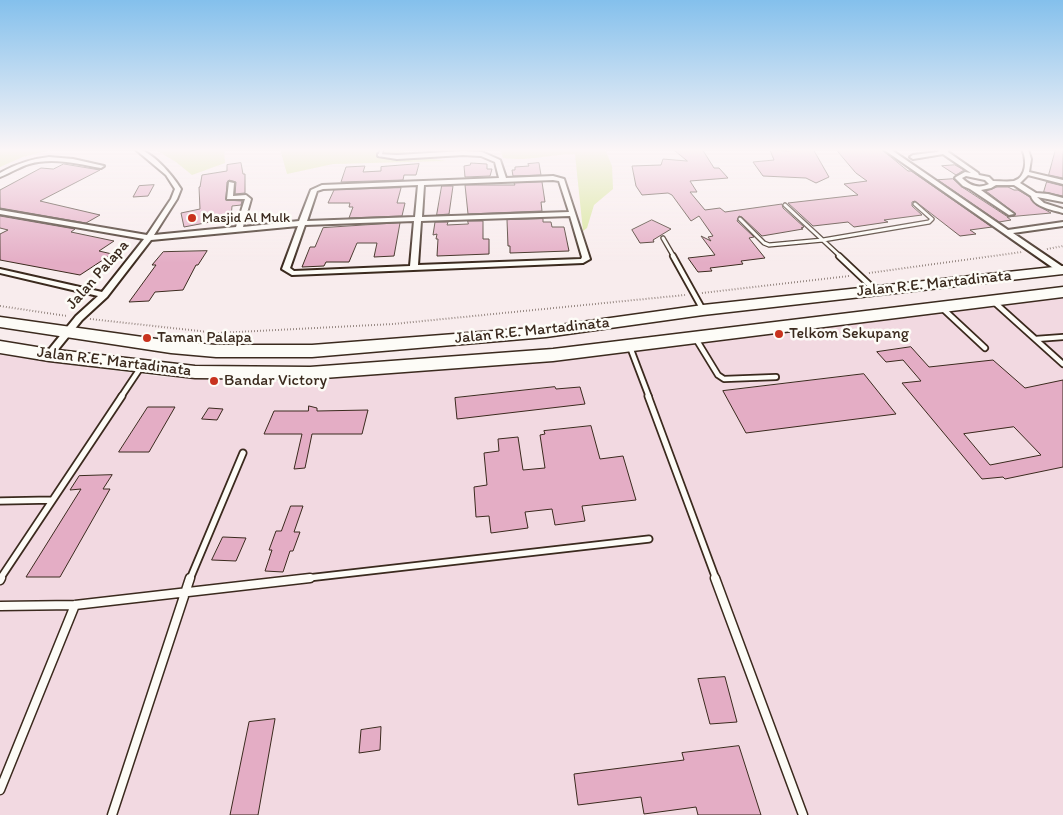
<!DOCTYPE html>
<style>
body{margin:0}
canvas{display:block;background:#f8eced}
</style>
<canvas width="1063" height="815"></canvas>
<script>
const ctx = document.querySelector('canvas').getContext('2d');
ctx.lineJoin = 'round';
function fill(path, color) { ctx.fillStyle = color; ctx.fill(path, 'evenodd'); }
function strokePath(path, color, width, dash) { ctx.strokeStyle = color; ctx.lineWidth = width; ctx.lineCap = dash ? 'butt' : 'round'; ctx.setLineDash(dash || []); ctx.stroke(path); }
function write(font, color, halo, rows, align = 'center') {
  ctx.font = font + ' Itim,sans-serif'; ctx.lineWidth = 5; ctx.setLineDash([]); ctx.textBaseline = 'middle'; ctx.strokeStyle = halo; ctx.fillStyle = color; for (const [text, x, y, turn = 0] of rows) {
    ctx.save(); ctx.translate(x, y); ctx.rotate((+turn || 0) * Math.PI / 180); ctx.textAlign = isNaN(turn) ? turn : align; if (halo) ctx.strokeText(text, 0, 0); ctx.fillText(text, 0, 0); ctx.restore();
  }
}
fill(new Path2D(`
 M1063,293V815H0V355L164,377L227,380L325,378L588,357Z`), '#f2d9e1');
fill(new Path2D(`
 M0,149H55L23,157L0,167Z
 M154,149H224L225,163L192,175L176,162Z
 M280,149H395L415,156L446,161L333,164L287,174Z
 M500,149H605L612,166L613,189L594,205L587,228L583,231L575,154C551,154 527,162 503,158Z`), '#d7e699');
const building = new Path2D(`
 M673,149H702L714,168H719L728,178L690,181L697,192H690L705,210L720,208L725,212L782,204L783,208L804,227L801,228L803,229L762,236L742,217L739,216L737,221L754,237L749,238L765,258L741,261L743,264L710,268L712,271L698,272L688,258L715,255L701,236L711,241L708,237L713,236L699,216L691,221L672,195L668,193L642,195L636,186L632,166L661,165L663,159L687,161Z
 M789,149H813L829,177L816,183L806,178L763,176L753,162L774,160L770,150L789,151Z
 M836,149H881L908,171H911L992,227L970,230L976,234L960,236L915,201L912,202V206L922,215L884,220L888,222L854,227L848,222L813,226L788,203L858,195L844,184L867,181L856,173Z
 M1056,149H1063V178L1049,175Z
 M241,163L243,174H245V193L235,194L236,182L229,180L227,182L226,200L242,201L241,205L232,206L231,218L184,227L181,213L200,209L199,187H200L202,175L227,171V165Z
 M471,163L487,164V169H492L490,176L465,177L464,166L470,165Z
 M539,163L541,175L513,176L512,170H515V167L529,166L528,164Z
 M64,164L100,170L40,201L100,215L86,223L0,208V190L41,168L53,169Z
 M419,164L416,175H404L403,180L341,182L346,167L365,166L363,172L381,171V167Z
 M955,165L964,170L956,175L942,166Z
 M953,179L962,187L1008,217L1014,216L1016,214L986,191L997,187H1008L1014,190H1018L1030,197L1035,204L1051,213L1007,217L1011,220L999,222L938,180Z
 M542,182L545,202H541L542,211L468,214L465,185H515L514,183Z
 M1047,182L1063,186V196L1044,192Z
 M154,185L148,196L133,197L139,186Z
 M442,186H453L449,214L437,215Z
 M401,188L397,203H405L402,216L349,218L353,207H349L350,203H328L334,190Z
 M0,216L75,229L71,232L114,241L99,251L112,254L80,275L0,260V234L8,230L0,228Z
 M543,219V222H551L552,227H564L569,251L510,253V246H508L507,220Z
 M652,220L671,229L653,240L654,242L640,243L632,230Z
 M468,221H483V239H489V254L437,256L438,239H436L437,234L433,235L435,222H448L447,225L468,224Z
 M400,223L394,256L374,257L377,243H357L349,262H326L324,266L302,267L310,247H315L323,228Z
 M207,251L198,265H196L183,290L155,292L149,301L129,302L156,265H152L163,252Z
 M911,347L929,367L993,360L1025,388L1063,380V467L1005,479L1003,477L982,479L902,383L921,381L903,360L886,362L877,352ZM1014,427L1041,455L990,465L964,434Z
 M864,374L896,414L746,433L723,391Z
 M555,387L556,389L580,387L585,404L457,419L455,398Z
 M309,406L317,408V411L368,410L362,434H312L305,468L294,469L302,434H264L274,411H308Z
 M148,407H175L149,452H119Z
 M209,408L223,409L217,420L202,419Z
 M591,426L600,459L623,456L636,500L582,506L585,521L555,525L552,509L525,512L528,528L491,533L489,516L476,517L474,487L487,485L484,453L499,451L498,439L518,437L523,470L545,468L540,435L545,434L544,431Z
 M112,475L103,489H110L60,577H26L81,489L70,490L79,476Z
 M291,506H303L294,532H300L293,551H290L283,572L265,571L272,550H269L276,531H281Z
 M223,537L246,538L236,561L212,560Z
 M725,677L737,722L710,724L698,679Z
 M275,719L258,815H230L249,722Z
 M381,727L380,750L359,753L361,730Z
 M739,746L761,815H698L696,807L644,814L641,797L578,805L574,774L684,760L682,753Z`);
fill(building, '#e4adc5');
strokePath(building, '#3b2a1e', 1);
const laneFar3 = new Path2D(`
 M380,155L382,149
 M785,205L841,257
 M740,219L764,243L769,245L823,240L929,222L932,219L915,204
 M663,238L674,257`);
const laneFar2 = new Path2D(`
 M673,256L703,310
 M839,256L875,290
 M993,301L1063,364
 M941,307L985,348
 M696,339L718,375L724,379L776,377
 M1036,339L1063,337
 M630,347L649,397
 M121,397L141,367`);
const laneFar1 = new Path2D(`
 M648,396L716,579
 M0,501L52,500
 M0,579L122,396
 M190,579L243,453
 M299,579L649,539`);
const lane = new Path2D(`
 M715,578L803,815
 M0,580L1,578
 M0,606L75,605L310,578
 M0,790L75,605
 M112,815L190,578`);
const street = new Path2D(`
 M135,149C151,149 173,176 181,189L177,199L154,235L236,227L245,199H227L229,182L234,183L233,196L246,195L251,199L243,227L299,221L311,190L322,185L499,178L495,162L481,156L463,155L397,159L378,156V154L397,155L463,151L482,152L500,160L506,178L553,176L564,179L590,259L583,263L292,275L282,269L298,226L151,240L107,297L82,320L52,357H46L44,355L46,353L76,316L98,296L0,273V269L102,292L144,239L0,214V210L147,235L171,199L175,189L166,175ZM553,180L559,181L569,212L422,217L424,185ZM418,185L415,217L307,221L317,191L323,189ZM570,216L582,257L581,259L418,265L421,221ZM414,221L410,266L294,271L290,268L305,225Z
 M883,149H890L1008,230L1063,222V226L1013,233L1063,267V272H1059Z
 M937,149H948V152L978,173L979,175L989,177L993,181C1000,181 1007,182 1014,181C1027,177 1027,159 1022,149H1028L1031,159L1029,172L1063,180V184L1028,175L1020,183L1036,193L1048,194L1063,198V202L1037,197L1044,203L1063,209V213C1053,210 1034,207 1031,196L1014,185H996L991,188L981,190L1014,214L1009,215L970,189L963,186L955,178L956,177L965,172L971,173L943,154L913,159L910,157L913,155L937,152L939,151ZM966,176L985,180L989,184C979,189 970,186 962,178Z
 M49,157L73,159L104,166L101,168C78,164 53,157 29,164C19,167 10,173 0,177V173C16,164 31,159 49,157Z`);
const highway = new Path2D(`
 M1063,266V274L703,315L546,337L312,357H216L171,353L0,327V317L171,341L216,345H312L546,327L703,305Z
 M1063,287V297L553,361L310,379L195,378L49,361L0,353V341L49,349L195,366L310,367L553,349Z`);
strokePath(laneFar3, '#3b2a1e', 5.5);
strokePath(laneFar2, '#3b2a1e', 8);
strokePath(laneFar1, '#3b2a1e', 9);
strokePath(lane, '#3b2a1e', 11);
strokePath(street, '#3b2a1e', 4);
strokePath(highway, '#3b2a1e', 3);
strokePath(new Path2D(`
 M1047,249L1063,246
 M869,273L1022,252
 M702,293L849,276
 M0,306L67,316
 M90,319L218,333L393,324L685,295`), '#3b2a1e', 2, [0.5, 2.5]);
strokePath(laneFar3, '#fdfcf7', 3);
strokePath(laneFar2, '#fdfcf7', 4.5);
strokePath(laneFar1, '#fdfcf7', 5.5);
strokePath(lane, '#fdfcf7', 8);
fill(street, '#fdfcf7');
fill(highway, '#fdfcf7');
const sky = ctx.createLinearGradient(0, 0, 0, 263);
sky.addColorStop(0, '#84c0ec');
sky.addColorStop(0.57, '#fcf6f7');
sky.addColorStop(1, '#fcf6f700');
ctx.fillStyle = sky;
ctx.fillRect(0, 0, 1063, 263);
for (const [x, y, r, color] of [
 [192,218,5,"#c8321e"],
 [779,334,5,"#c8321e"],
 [147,338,5,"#c8321e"],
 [214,381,5,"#c8321e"]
]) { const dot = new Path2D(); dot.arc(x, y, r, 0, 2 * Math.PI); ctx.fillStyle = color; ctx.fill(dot); strokePath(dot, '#fdfcf7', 2); }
write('14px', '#3b2a1e', '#fdfcf7', [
 ["Masjid Al Mulk",202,218]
], 'left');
write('16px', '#3b2a1e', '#fdfcf7', [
 ["Jalan Palapa",98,275,-49],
 ["Jalan R.E. Martadinata",934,284,-6],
 ["Jalan R.E. Martadinata",532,331,-6],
 ["Jalan R.E. Martadinata",114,362,7]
]);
write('16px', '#3b2a1e', '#fdfcf7', [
 ["Telkom Sekupang",789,334],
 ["Taman Palapa",157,338],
 ["Bandar Victory",224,381]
], 'left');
</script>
